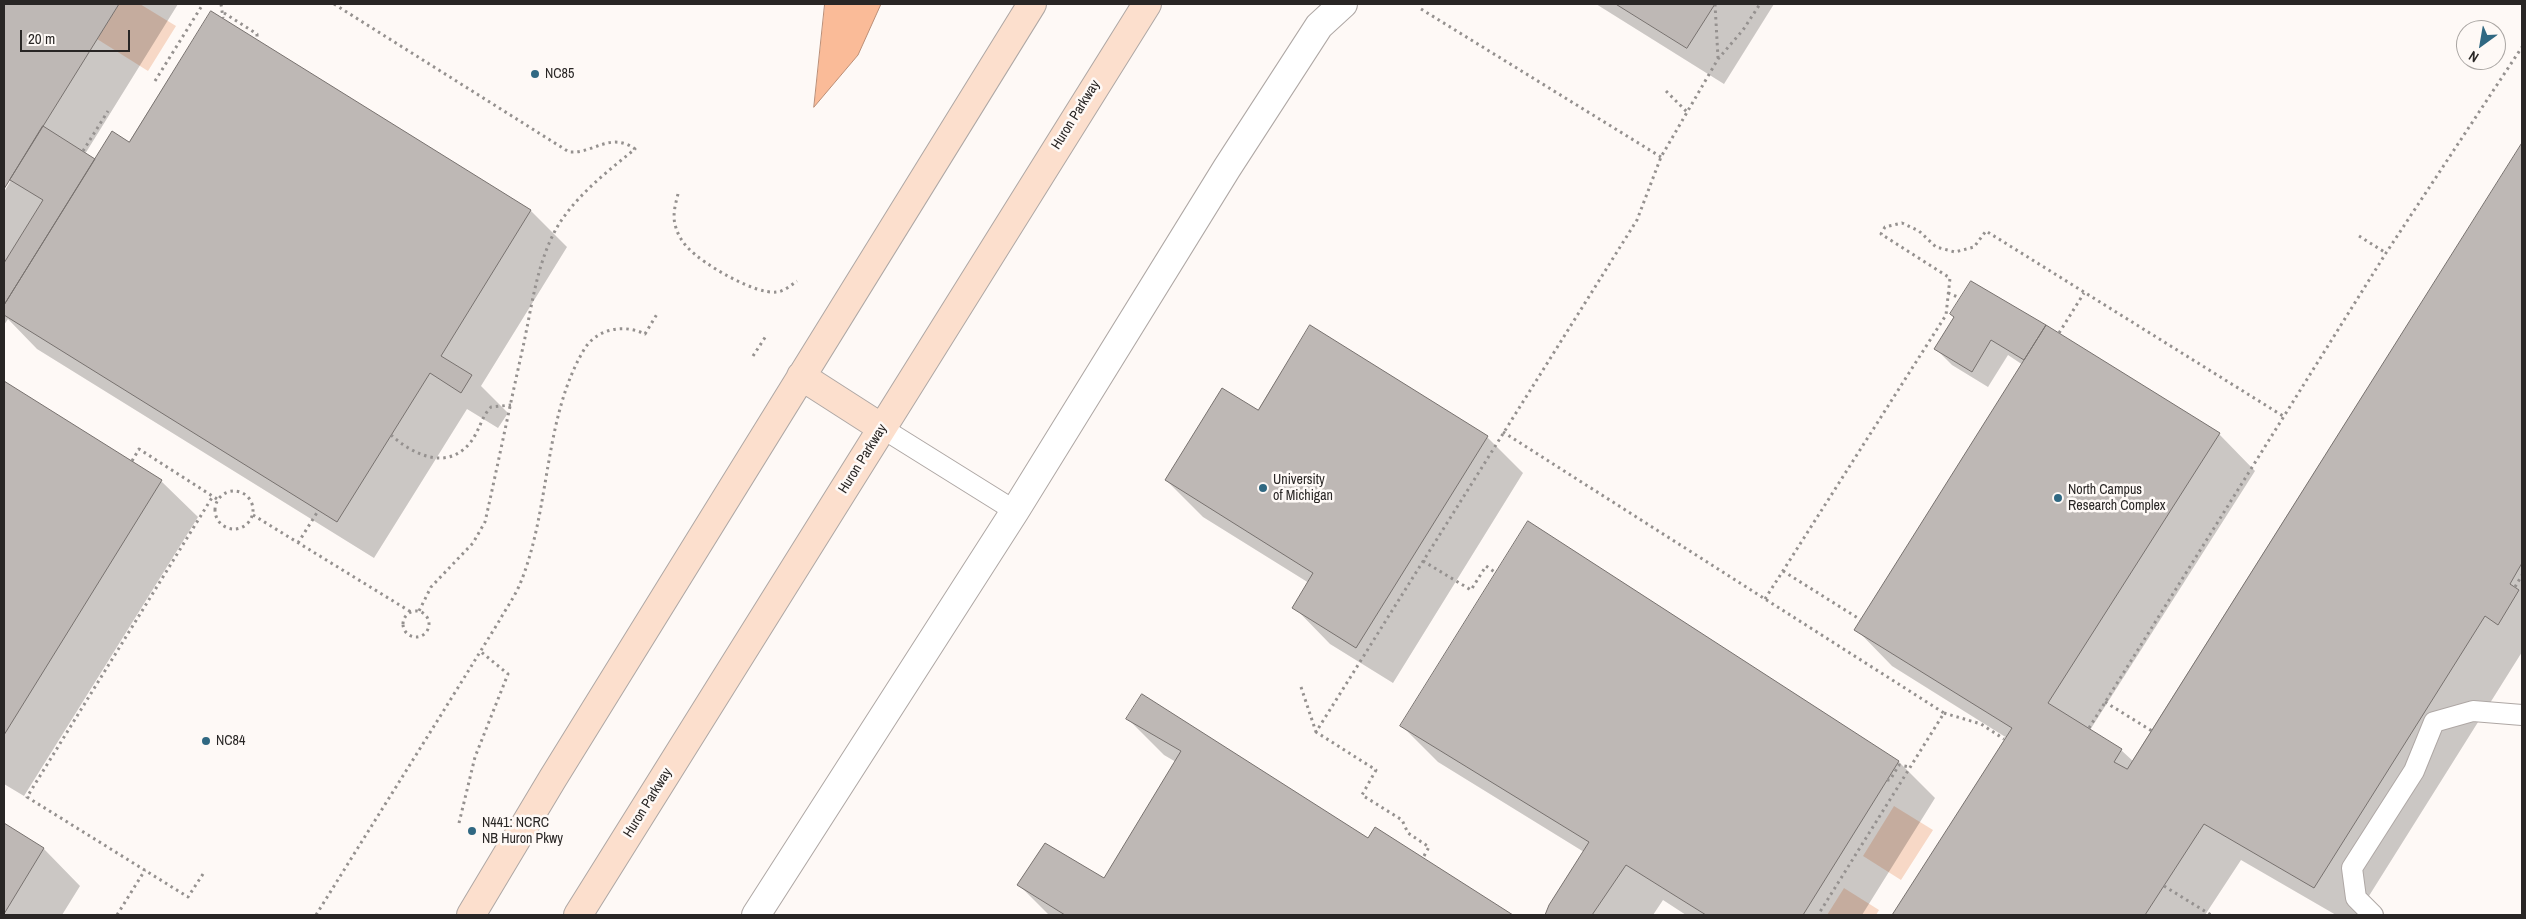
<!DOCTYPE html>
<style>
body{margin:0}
#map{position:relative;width:2526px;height:919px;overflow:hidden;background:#fef9f6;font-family:"Archivo Narrow",sans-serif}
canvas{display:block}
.frame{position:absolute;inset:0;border:5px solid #292625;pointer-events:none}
.north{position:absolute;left:2456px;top:20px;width:50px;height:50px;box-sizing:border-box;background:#fef9f6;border:1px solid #a9a5a2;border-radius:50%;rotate:212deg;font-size:14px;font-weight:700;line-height:20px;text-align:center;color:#292625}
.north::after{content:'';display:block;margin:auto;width:18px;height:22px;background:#306882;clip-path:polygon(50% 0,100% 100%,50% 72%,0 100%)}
.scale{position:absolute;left:20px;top:30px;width:110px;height:22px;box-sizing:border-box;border:2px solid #292625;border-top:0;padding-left:6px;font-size:15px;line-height:18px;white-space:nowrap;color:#292625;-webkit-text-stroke:4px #fef9f6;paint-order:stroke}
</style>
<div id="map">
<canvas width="2526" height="919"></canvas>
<div class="frame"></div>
<div class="north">N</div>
<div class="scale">20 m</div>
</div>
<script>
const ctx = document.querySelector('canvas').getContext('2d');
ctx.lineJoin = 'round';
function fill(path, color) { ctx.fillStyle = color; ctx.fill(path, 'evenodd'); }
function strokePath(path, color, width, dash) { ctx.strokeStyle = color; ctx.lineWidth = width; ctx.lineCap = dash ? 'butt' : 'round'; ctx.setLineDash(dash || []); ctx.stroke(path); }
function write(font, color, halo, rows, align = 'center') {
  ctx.font = font + ' "Archivo Narrow",sans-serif'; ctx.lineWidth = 5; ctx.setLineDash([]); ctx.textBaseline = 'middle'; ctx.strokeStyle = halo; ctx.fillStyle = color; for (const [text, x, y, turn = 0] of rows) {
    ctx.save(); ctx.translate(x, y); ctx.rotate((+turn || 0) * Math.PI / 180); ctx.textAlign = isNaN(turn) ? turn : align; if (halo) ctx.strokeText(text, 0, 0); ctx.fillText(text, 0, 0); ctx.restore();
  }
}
fill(new Path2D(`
 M119,4H140L176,26L148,71L97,39Z
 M1894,806L1933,830L1901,880L1863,856Z
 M1844,888L1879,910L1876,915H1827Z`), '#f7d8c6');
const water = new Path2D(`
 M825,4H881L858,55L814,107Z`);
fill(water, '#fabb98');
strokePath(water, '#bb8e76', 1);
fill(new Path2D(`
 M4,4H178L85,154L94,160L130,144L531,211L567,247L481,386L508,413L498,428L467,409L374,558L37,349L8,319L4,325V192L11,180L10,178L4,187Z
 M1596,4H1774L1724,84Z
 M2522,145V652L2357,915H2336L2241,860L2205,915H1894L2007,738L1892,666L1856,629L2023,365L2008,355L1988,387L1952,365L1936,349L1955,318L2219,434L2255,471L2090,730L2121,750L2134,762Z
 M4,383L161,481L198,517L24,796L4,784Z
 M1258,412L1487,437L1523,473L1393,683L1330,644L1294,607L1309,583L1203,517L1166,480Z
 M1128,719L1369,839L1376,828L1510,915H1049L1019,885L1104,879L1176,762L1164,755Z
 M1402,726L1899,762L1935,798L1862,915H1686L1663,900L1653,915H1547L1584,852L1438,762Z
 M4,824L44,849L80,886L62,915H4Z`), '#0003');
const building = new Path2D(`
 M4,4H119L4,189Z
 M1616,4H1715L1687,48Z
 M211,11L531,210L441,356L472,375L461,393L430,373L337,522L4,315V305L112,131L129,142Z
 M43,126L95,159L4,305V263L43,200L10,180Z
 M2522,143V563L2510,584L2519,590L2498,625L2485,616L2314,888L2204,824L2145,915H1892L2012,728L1854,630L2046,325L2220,433L2048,703L2122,749L2114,762L2127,769Z
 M1971,281L2046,325L2024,360L1991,340L1972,372L1934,349L1954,317L1950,314Z
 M1310,325L1488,436L1356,648L1292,608L1313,573L1165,480L1222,388L1258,410Z
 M4,381L162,480L4,735Z
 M1528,521L1899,761L1803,915H1706L1626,865L1592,915H1545L1549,905L1589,842L1400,726Z
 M1142,694L1368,838L1375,827L1513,915H1065L1017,885L1045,843L1104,878L1181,751L1126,719Z
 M4,823L44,848L4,914Z`);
fill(building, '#beb8b5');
strokePath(building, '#77716e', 1);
const service = new Path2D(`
 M882,428L1015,511
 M2373,915L2356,898L2352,868L2414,771L2434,722L2473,711L2522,715`);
const minor = new Path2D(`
 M756,915L1015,511L1227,168L1319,26L1343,4`);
const secondary = new Path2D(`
 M801,376L882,428
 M471,915L553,778L1032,4
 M578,915L1147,4`);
strokePath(service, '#aea7a4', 22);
strokePath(minor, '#aea7a4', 30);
strokePath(secondary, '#aea7a4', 30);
strokePath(new Path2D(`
 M221,4L223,18
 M334,4L569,152C594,154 610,131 635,149C608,171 578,194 559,224C537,260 532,306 523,347C510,405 498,464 485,522L473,543L431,587L419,611
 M1715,4L1718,58
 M1421,9L1661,157
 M224,13L257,34V40
 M155,81L203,4
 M1666,91L1687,112
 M83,151L108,111
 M678,194C675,206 672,216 676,228C678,235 683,243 688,248C703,264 755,295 777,292C785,291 791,285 797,281
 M2359,236L2386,253
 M1948,293L1960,298
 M2059,333L2084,293
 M753,356L766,336
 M1503,432L1944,713L1818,915
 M391,435C412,454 446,471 469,444C479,433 481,417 491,407L511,405
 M132,461L139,449L217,499
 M215 510a19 19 0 1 1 38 0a19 19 0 1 1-38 0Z
 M253,515L411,612
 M298,543L318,511
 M1423,561L1471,590L1486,566L1496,573
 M1783,571L1861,620
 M2515,587L2522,575
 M1765,599L1946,315L1950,278L1881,234L1885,227L1902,223L1919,231L1936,247L1955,252L1974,247L1986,231L2283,416
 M403 624a13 13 0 1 1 26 0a13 13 0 1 1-26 0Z
 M1301,687L1316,732
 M2105,702L2152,731
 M1944,713L1981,724L2004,739
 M2089,728L2386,253L2522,47
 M1887,780H1890L1899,765L1910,767
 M459,823L475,757L508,674L480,651
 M1424,856L1429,847L1408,833L1402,820L1362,795L1376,770L1316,732L1637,220L1661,157L1718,59L1743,30L1760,4
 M203,874L188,897L27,797L213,496
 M2164,886L2211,915
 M117,915L145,870
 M316,915C362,841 408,768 454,694C469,670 483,647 498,623C505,610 514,598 520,584C551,509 543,417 585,348C598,328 625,324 645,334L657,314`), '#95918f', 3, [2.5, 4]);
strokePath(service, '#fff', 20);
strokePath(minor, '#fff', 28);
strokePath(secondary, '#fcdfcd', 28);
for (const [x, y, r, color] of [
 [535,74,5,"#306882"],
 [1263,488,5,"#306882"],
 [2058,498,5,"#306882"],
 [206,741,5,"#306882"],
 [472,831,5,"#306882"]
]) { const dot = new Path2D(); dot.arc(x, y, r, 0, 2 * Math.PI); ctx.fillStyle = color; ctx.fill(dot); strokePath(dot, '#fef9f6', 2); }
write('14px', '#292625', '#fef9f6', [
 ["NC85",545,74],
 ["University",1273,480],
 ["of Michigan",1273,496],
 ["North Campus",2068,490],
 ["Research Complex",2068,506],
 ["NC84",216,741],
 ["N441: NCRC",482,823],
 ["NB Huron Pkwy",482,839]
], 'left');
write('14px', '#292625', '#fef9f6', [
 ["Huron Parkway",1076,115,-58],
 ["Huron Parkway",863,459,-58],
 ["Huron Parkway",648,803,-58]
]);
</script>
